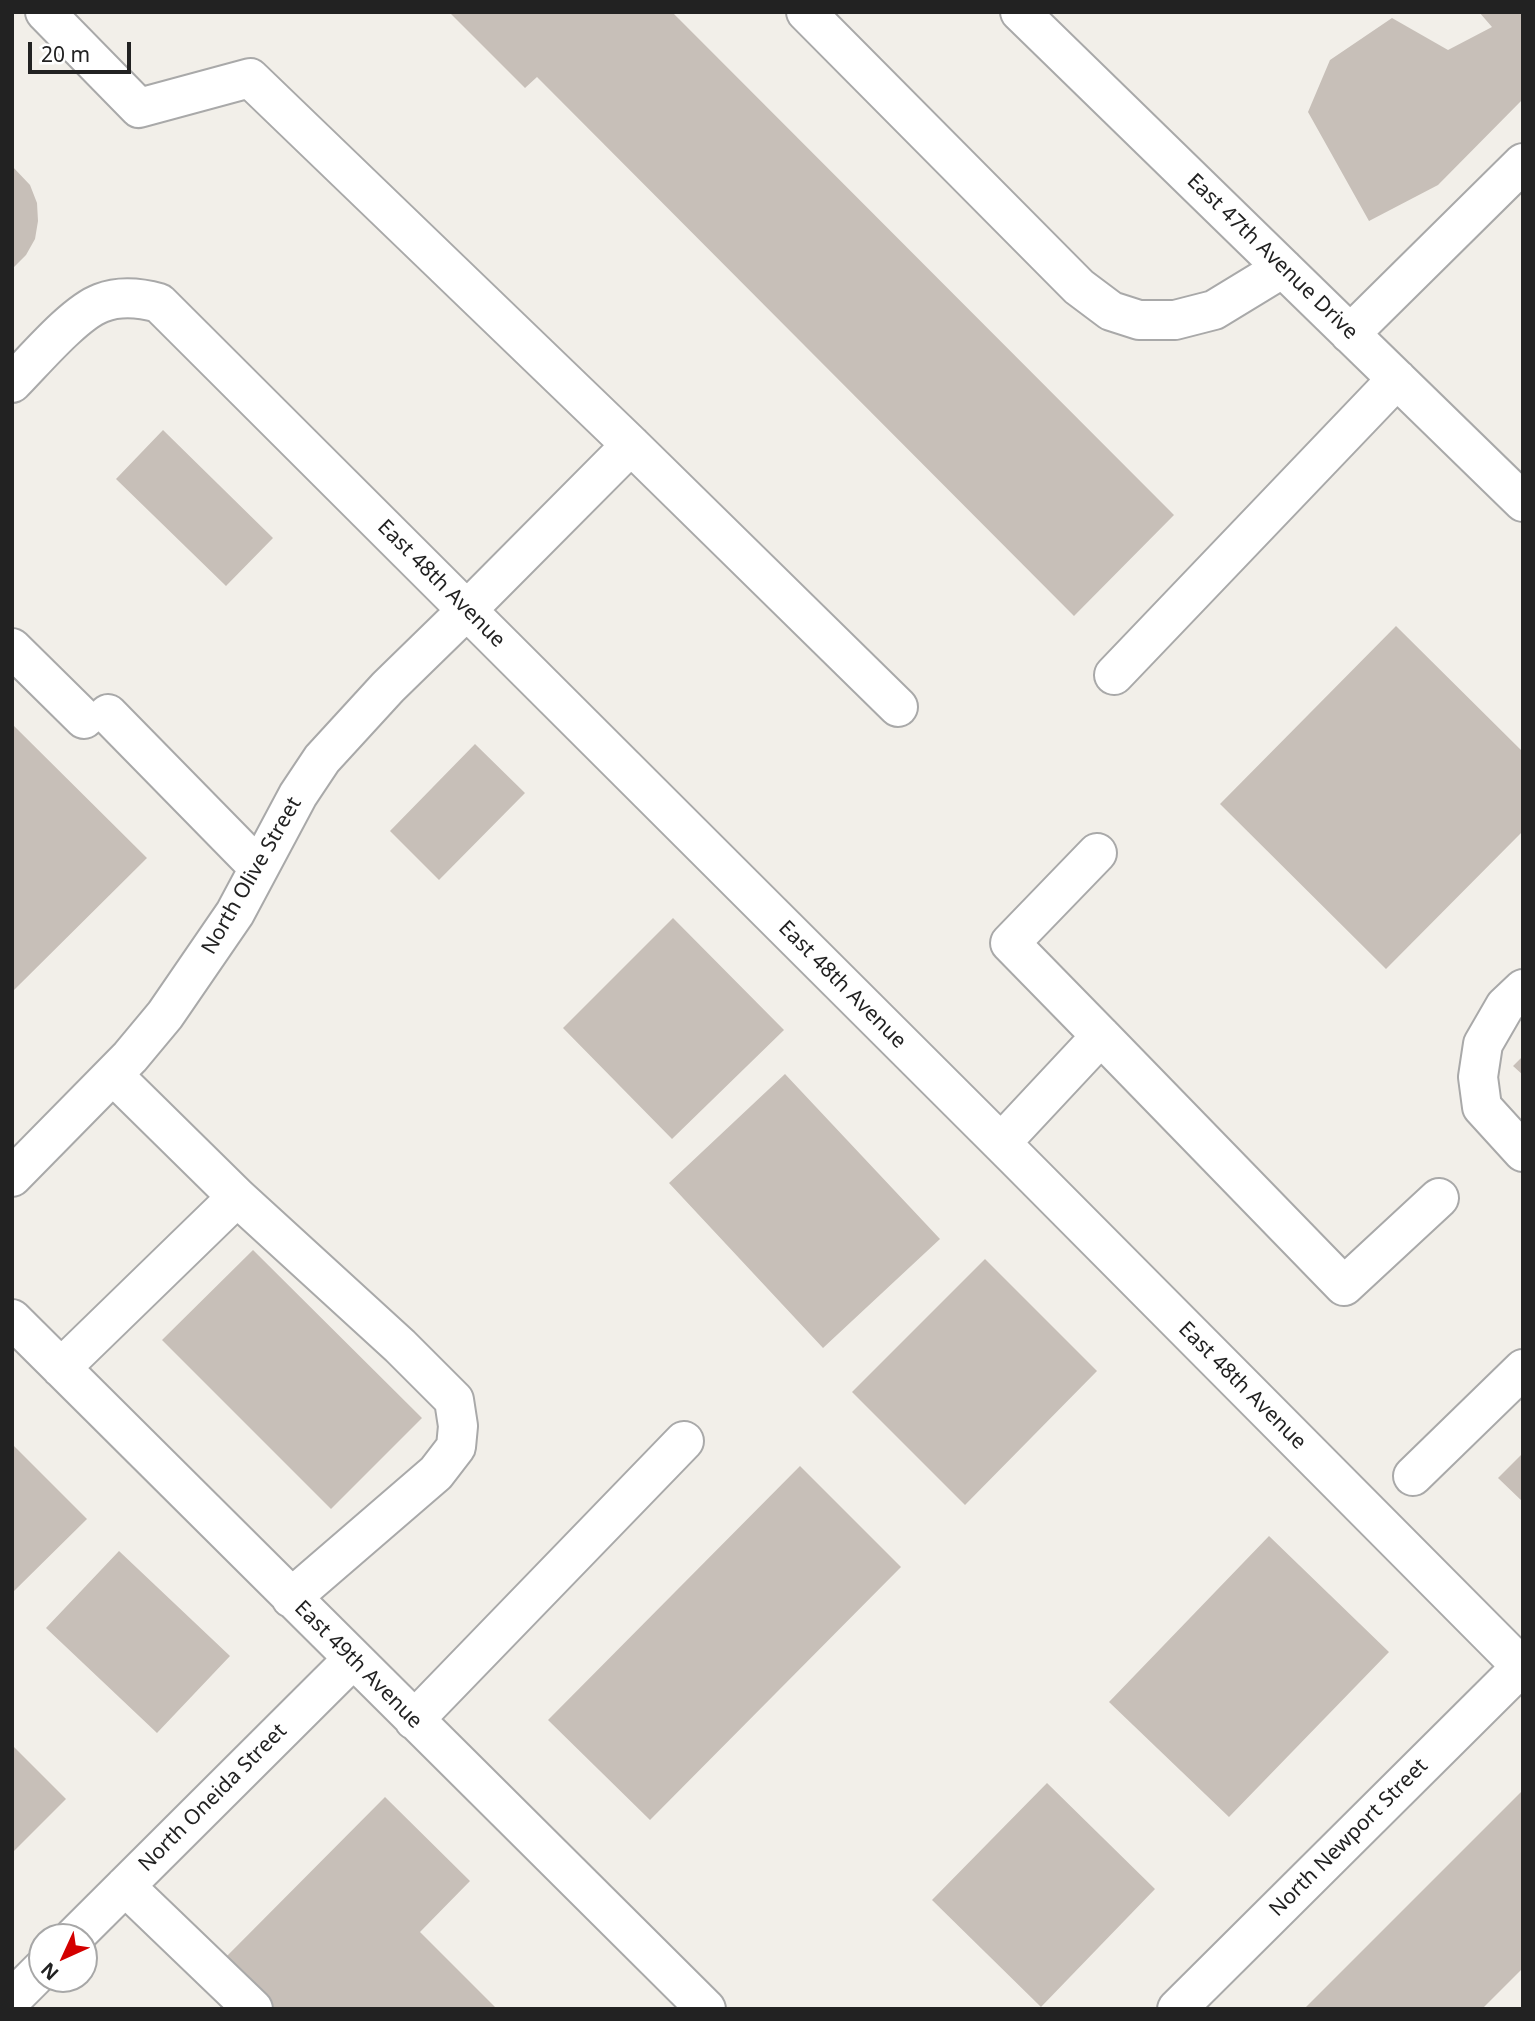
<!DOCTYPE html>
<style>
body{margin:0}
#map{position:relative;width:1535px;height:2021px;overflow:hidden;background:#f2efe9;font-family:"Noto Sans",sans-serif}
canvas{display:block}
.frame{position:absolute;inset:0;border:14px solid #222;pointer-events:none}
.north{position:absolute;left:28px;top:1923px;width:70px;height:70px;box-sizing:border-box;background:#fff;border:2px solid #a7a7a7;border-radius:50%;rotate:225deg;font-size:19px;font-weight:700;line-height:28px;text-align:center;color:#222}
.north::after{content:'';display:block;margin:auto;width:24px;height:32px;background:#d40000;clip-path:polygon(50% 0,100% 100%,50% 72%,0 100%)}
.scale{position:absolute;left:28px;top:42px;width:103px;height:32px;box-sizing:border-box;border:4px solid #222;border-top:0;padding-left:9px;font-size:21px;line-height:24px;white-space:nowrap;color:#222;-webkit-text-stroke:5px #fff;paint-order:stroke}
</style>
<div id="map">
<canvas width="1535" height="2021"></canvas>
<div class="frame"></div>
<div class="north">N</div>
<div class="scale">20 m</div>
</div>
<script>
const ctx = document.querySelector('canvas').getContext('2d');
ctx.lineJoin = 'round';
function fill(path, color) { ctx.fillStyle = color; ctx.fill(path, 'evenodd'); }
function strokePath(path, color, width, dash) { ctx.strokeStyle = color; ctx.lineWidth = width; ctx.lineCap = dash ? 'butt' : 'round'; ctx.setLineDash(dash || []); ctx.stroke(path); }
function write(font, color, halo, rows, align = 'center') {
  ctx.font = font + ' "Noto Sans",sans-serif'; ctx.lineWidth = 5; ctx.setLineDash([]); ctx.textBaseline = 'middle'; ctx.strokeStyle = halo; ctx.fillStyle = color; for (const [text, x, y, turn = 0] of rows) {
    ctx.save(); ctx.translate(x, y); ctx.rotate((+turn || 0) * Math.PI / 180); ctx.textAlign = isNaN(turn) ? turn : align; if (halo) ctx.strokeText(text, 0, 0); ctx.fillText(text, 0, 0); ctx.restore();
  }
}
fill(new Path2D(`
 M449,12H672L1174,515L1074,616L537,77L525,88Z
 M1479,12H1523V99L1438,185L1369,221L1308,112L1330,60L1392,18L1448,50L1492,27Z
 M12,166L30,185L37,203L38,221L35,239L26,255L12,269Z
 M163,430L273,538L226,586L116,479Z
 M1396,626L1523,752V831L1386,969L1220,804Z
 M12,724L147,858L12,992Z
 M475,744L525,793L439,880L390,831Z
 M673,918L784,1030L672,1139L563,1028Z
 M1523,1056V1075L1513,1066Z
 M785,1074L940,1239L823,1348L669,1183Z
 M253,1250L422,1418L331,1509L162,1340Z
 M985,1259L1097,1371L965,1505L852,1392Z
 M12,1444L87,1519L12,1593Z
 M1523,1453V1502L1498,1478Z
 M800,1466L901,1567L650,1820L548,1720Z
 M1269,1536L1389,1652L1229,1817L1109,1702Z
 M119,1551L230,1656L157,1733L46,1628Z
 M12,1745L66,1799L12,1853Z
 M1047,1783L1155,1889L1041,2007L932,1900Z
 M1523,1790V1968L1482,2009H1304Z
 M385,1797L470,1881L420,1932L497,2009H274L224,1959Z`), '#c7bfb8');
const minor = new Path2D(`
 M45,12L139,108L250,78L631,445L898,707
 M806,12L1079,287L1111,311L1139,320H1175L1214,310L1283,268
 M1020,12L1523,502
 M1350,334L1523,163
 M12,383C33,362 74,313 101,303C119,296 141,298 159,303L1014,1156L1523,1668
 M12,648L84,719
 M1114,675L1397,379
 M108,714L259,868
 M1097,853L1010,943L1101,1036
 M1523,989L1505,1006L1483,1044L1478,1077L1482,1107L1523,1152
 M113,1075L237,1197L400,1346L454,1400L458,1426L456,1447L436,1473L291,1598
 M1001,1143L1101,1036L1344,1286L1439,1198
 M12,1177L130,1057L165,1015L235,913L298,795L322,759L388,687L467,610L631,445
 M12,1319L706,2009
 M61,1368L237,1197
 M1413,1476L1523,1369
 M414,1720L684,1441
 M125,1886L253,2009
 M74,1937L353,1659
 M12,1999L42,1969
 M1177,2009L1521,1667`);
strokePath(minor, '#a9a9a9', 42);
strokePath(minor, '#fff', 38);
write('21px', '#222', '#fff', [
 ["East 47th Avenue Drive",1272,257,44],
 ["East 48th Avenue",441,584,45],
 ["North Olive Street",252,876,-60],
 ["East 48th Avenue",842,985,45],
 ["East 48th Avenue",1242,1386,45],
 ["East 49th Avenue",358,1665,45],
 ["North Oneida Street",213,1798,-45],
 ["North Newport Street",1349,1838,-45]
]);
</script>
